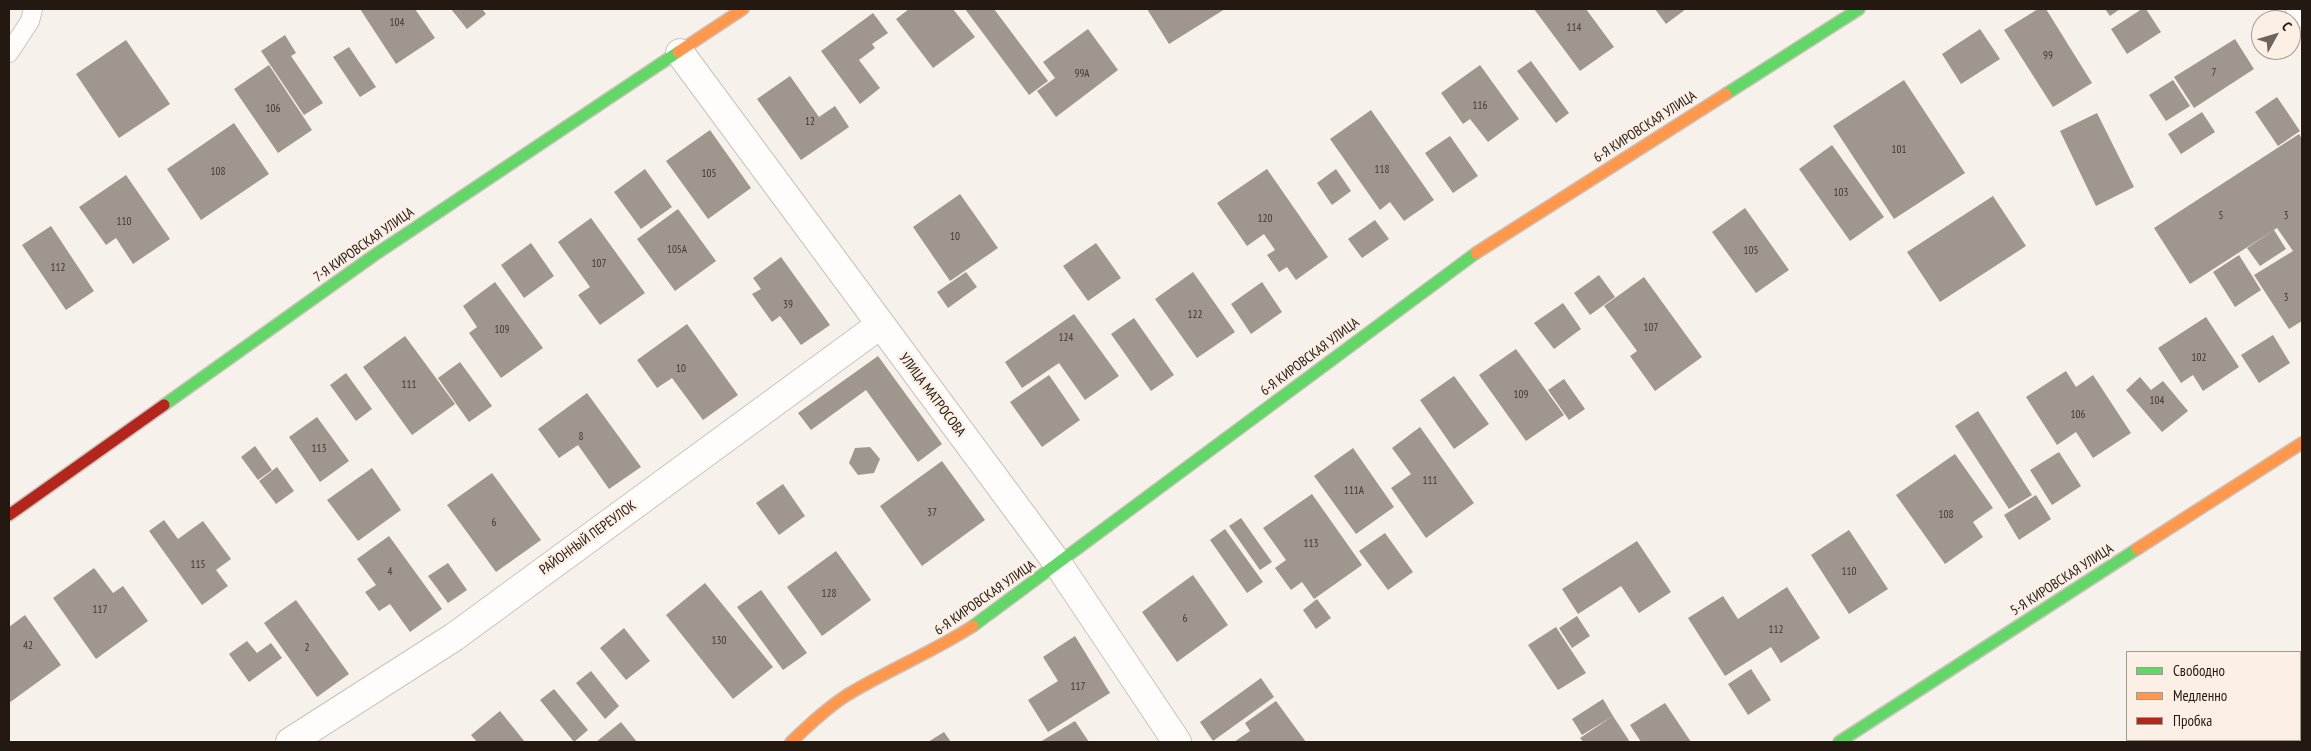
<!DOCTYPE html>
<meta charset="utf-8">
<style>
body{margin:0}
#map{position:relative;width:2311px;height:751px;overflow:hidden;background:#f7f1eb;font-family:"PT Sans Narrow",sans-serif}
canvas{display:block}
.frame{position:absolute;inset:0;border:10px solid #231910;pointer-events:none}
.legend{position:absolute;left:2126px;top:651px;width:175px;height:90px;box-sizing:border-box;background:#fcf0e6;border:1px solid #a59a90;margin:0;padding:6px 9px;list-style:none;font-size:15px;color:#231910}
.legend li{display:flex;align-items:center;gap:10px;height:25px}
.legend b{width:25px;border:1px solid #a59a90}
.north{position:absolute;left:2251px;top:10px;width:50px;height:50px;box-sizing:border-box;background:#fcf0e6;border:1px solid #a59a90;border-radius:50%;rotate:51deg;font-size:14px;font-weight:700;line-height:20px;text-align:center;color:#231910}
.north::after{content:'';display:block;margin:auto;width:18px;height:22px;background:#6d655d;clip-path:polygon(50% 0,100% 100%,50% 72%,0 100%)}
</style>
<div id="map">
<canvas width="2311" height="751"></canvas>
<div class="frame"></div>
<ul class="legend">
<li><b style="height:6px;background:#63d668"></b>Свободно</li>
<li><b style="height:6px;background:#ff974d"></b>Медленно</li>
<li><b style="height:6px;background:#b3261e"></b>Пробка</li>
</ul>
<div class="north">С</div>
</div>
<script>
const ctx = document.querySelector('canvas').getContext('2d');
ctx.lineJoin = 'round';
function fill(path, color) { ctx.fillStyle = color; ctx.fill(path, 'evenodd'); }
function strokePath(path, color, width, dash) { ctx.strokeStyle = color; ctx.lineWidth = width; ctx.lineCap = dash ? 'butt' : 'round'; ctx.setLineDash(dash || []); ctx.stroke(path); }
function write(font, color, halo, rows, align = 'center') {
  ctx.font = font + ' "PT Sans Narrow",sans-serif'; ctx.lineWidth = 5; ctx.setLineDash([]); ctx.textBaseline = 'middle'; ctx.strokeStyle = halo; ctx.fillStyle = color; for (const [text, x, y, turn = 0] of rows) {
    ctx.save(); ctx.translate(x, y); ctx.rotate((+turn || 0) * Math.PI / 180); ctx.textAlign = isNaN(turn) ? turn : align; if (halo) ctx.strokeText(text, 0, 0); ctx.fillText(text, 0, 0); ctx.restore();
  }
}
fill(new Path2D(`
 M360,9H415L435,38L396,64Z
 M451,9H482L486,14L467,29Z
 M909,9H953L975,37L933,68L896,19Z
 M965,9H994L1048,81L1029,95Z
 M1147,9H1225L1169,44Z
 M1534,9H1586L1614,47L1580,71Z
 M1655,9H1686L1666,24Z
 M2038,9H2046L2092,83L2053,107L2004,30Z
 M2105,9H2120L2110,16Z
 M2142,9H2146L2161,32L2127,54L2111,29Z
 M873,13L888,33L872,44L875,48L859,60L880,88L860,104L821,51Z
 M1088,29L1118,70L1056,117L1037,91L1055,78L1043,62Z
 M1980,29L2000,59L1961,84L1942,54Z
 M285,35L296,53L291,56L323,103L304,115L261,51Z
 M2235,39L2254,69L2194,108L2174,77Z
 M126,40L170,104L119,138L76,74Z
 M349,47L376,87L360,97L333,57Z
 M1531,61L1569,113L1556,123L1517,71Z
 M269,65L312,130L278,153L234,89Z
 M1480,65L1519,119L1488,142L1470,119L1463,124L1441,93Z
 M790,76L819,117L835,106L849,127L801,160L757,99Z
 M1904,80L1965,173L1894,219L1833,126Z
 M2173,80L2190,106L2166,121L2149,95Z
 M2277,97L2300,131L2278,146L2255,112Z
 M1371,110L1434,200L1404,221L1390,202L1380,210L1330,139Z
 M2202,112L2215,132L2181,154L2168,134Z
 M2097,113L2134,187L2096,206L2060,131Z
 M234,123L269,174L201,220L167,169Z
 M710,130L751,188L708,219L666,161Z
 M2299,134L2302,139V321L2289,329L2254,275L2293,251L2277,228L2190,284L2154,228Z
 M1450,136L1478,176L1453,193L1425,153Z
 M1832,145L1884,217L1850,241L1799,169Z
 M645,169L672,207L641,229L614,192Z
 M1267,169L1328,257L1296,280L1287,267L1279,272L1267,255L1275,250L1264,234L1247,246L1217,203Z
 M1336,169L1351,191L1332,205L1317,183Z
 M126,175L170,239L133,264L116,238L106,245L79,207Z
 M960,194L998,248L950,281L913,227Z
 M1993,196L2026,246L1940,302L1907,252Z
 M1745,208L1789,270L1756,293L1712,232Z
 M678,209L716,261L675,291L637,239Z
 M591,218L645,293L600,325L578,295L590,287L558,242Z
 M1375,220L1389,239L1362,258L1348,239Z
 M51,226L94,291L66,310L22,245Z
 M2274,230L2286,249L2260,266L2247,248Z
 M531,243L554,276L524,298L501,265Z
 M1096,243L1121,278L1088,301L1063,266Z
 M2239,255L2261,290L2235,307L2213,272Z
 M781,257L830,325L801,345L780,316L772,322L752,294L761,289L753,278Z
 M966,272L977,287L948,308L937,292Z
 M1193,272L1235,332L1197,358L1155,299Z
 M1599,275L1615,297L1590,315L1574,293Z
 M1644,277L1702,357L1655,391L1630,356L1637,351L1604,306Z
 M495,282L543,348L501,378L469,333L477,327L463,306Z
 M1262,282L1282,312L1251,334L1231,304Z
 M1563,303L1581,329L1554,349L1534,323Z
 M1074,314L1119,376L1085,400L1059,363L1022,388L1005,362Z
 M2206,317L2239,367L2203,391L2193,375L2181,383L2158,348Z
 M1134,318L1174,375L1151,391L1111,334Z
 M687,324L738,395L703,420L672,378L657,388L637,360Z
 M2273,335L2290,363L2259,383L2241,355Z
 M405,336L455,404L412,435L363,367Z
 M1516,349L1564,415L1526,441L1479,375Z
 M878,356L942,444L918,462L866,390L811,430L798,413Z
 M460,362L492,406L469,422L438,378Z
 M2066,371L2076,387L2093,375L2131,433L2093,458L2076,432L2057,445L2026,397Z
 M346,373L372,409L356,421L330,385Z
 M1049,375L1080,420L1042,447L1010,402Z
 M1454,376L1489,424L1454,449L1420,400Z
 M2140,377L2151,390L2163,381L2188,411L2162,432L2126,390Z
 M1564,379L1585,409L1569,420L1548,390Z
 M587,393L641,467L609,489L578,445L559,458L538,429Z
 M1978,411L2032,495L2009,509L1955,426Z
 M317,417L349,461L320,482L289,437Z
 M1420,427L1474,503L1426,538L1391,488L1411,474L1392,448Z
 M255,446L272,470L258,480L241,457Z
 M870,447L880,459L874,473L858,475L849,463L855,448Z
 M1353,448L1394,507L1356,534L1314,476Z
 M2059,452L2081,486L2052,505L2030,470Z
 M1955,454L1993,508L1973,522L1983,537L1945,564L1896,495Z
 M942,461L985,520L922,566L880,506Z
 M277,467L294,491L276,504L259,481Z
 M372,468L401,510L358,541L327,500Z
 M492,473L541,540L496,572L447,505Z
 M783,484L805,516L779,535L756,503Z
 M1312,494L1362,565L1314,599L1302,582L1291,590L1275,568L1286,560L1263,528Z
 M2036,495L2051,519L2019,540L2004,515Z
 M1241,518L1272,562L1260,570L1229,526Z
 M164,520L178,539L203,521L231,559L216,570L228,586L202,605L149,531Z
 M1225,529L1263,582L1247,593L1210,540Z
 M1849,530L1888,589L1849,614L1811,555Z
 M1385,533L1413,572L1388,590L1359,551Z
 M389,536L442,609L410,632L390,604L379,611L365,592L376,585L357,559Z
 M1637,541L1671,592L1639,613L1621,586L1578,614L1562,589Z
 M836,551L871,600L822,636L787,587Z
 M448,563L467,590L448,603L428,576Z
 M94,568L113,593L123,586L148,621L96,659L53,598Z
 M1193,575L1228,625L1177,662L1142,612Z
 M705,583L773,667L733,699L666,615Z
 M1787,587L1820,638L1781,663L1771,647L1725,676L1688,618L1723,596L1738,619Z
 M761,590L807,653L783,670L737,607Z
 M1317,599L1331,618L1316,629L1303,610Z
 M296,600L349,674L317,697L264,623Z
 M25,615L61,665L9,703V627Z
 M1577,616L1590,636L1572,648L1559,628Z
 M1556,627L1586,673L1558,690L1528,645Z
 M624,628L650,661L626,680L600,648Z
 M1075,636L1110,693L1048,732L1028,700L1058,681L1043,657Z
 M247,641L257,653L271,643L282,658L249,682L229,654Z
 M2302,667V742H2162L2167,740H2300V668Z
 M1751,669L1771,700L1748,715L1728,684Z
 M591,671L619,706L605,719L576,683Z
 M1261,678L1274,697L1213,741L1200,722Z
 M554,689L588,730L574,742L540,700Z
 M1603,699L1613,716L1582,735L1572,719Z
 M1276,701L1306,742H1234L1250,731L1245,723Z
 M1665,703L1691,742H1641L1630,725Z
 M500,711L525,742H477L471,735Z
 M1613,716L1630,742H1583L1580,738Z
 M1075,721L1089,742H1040Z
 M621,722L637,742H596Z
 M944,732L951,742H928Z`), '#9f968e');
const lane = new Path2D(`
 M9,53L30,21L33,9`);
const street = new Path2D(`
 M2300,9L2302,13
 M680,53L1058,564L1177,742
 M290,742L454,637L880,325`);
const fast = new Path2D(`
 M1726,94L1859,9
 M164,405L373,256L678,52
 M973,626L1476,253
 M1839,742L2137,549`);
const slow = new Path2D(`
 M678,52L743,9
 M1476,253L1726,94
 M2137,549L2302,443
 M791,742C809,725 827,708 847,695C888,670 933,652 973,626`);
const jam = new Path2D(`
 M9,515L164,405`);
strokePath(lane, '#cac2bb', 20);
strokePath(street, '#cac2bb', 30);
strokePath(fast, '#cac2bb', 14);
strokePath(slow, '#cac2bb', 14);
strokePath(jam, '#cac2bb', 14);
strokePath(lane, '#fefdfc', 18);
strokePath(street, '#fefdfc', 28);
strokePath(fast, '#63d668', 11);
strokePath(slow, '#ff974d', 11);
strokePath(jam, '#b3261e', 11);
write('11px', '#423830', null, [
 ["104",397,23],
 ["114",1574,28],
 ["99",2048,56],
 ["7",2214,73],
 ["99А",1082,74],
 ["116",1480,106],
 ["106",273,109],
 ["12",810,122],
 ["101",1899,150],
 ["118",1382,170],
 ["108",218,172],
 ["105",709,174],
 ["103",1841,193],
 ["5",2221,216],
 ["3",2286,216],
 ["120",1265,219],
 ["110",124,222],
 ["10",955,237],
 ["105А",677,250],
 ["105",1751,251],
 ["107",599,264],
 ["112",58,268],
 ["3",2286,298],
 ["39",788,305],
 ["122",1195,315],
 ["107",1651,328],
 ["109",502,330],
 ["124",1066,338],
 ["102",2199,358],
 ["10",681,369],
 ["111",409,385],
 ["109",1521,395],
 ["104",2157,401],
 ["106",2078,415],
 ["8",581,437],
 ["113",319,449],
 ["111",1430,481],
 ["111А",1354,491],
 ["37",932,513],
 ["108",1946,515],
 ["6",494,523],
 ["113",1311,544],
 ["115",198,565],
 ["4",390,572],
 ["110",1849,572],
 ["128",829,594],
 ["117",100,610],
 ["6",1185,619],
 ["112",1776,630],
 ["130",719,641],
 ["42",28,646],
 ["2",307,648],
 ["117",1078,687]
]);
write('14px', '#231910', '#fcf0e6', [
 ["6-Я КИРОВСКАЯ УЛИЦА",1645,127,-33],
 ["7-Я КИРОВСКАЯ УЛИЦА",364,245,-35],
 ["6-Я КИРОВСКАЯ УЛИЦА",1310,357,-37],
 ["УЛИЦА МАТРОСОВА",932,395,53],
 ["РАЙОННЫЙ ПЕРЕУЛОК",588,538,-36],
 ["5-Я КИРОВСКАЯ УЛИЦА",2062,580,-33],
 ["6-Я КИРОВСКАЯ УЛИЦА",985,598,-35]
]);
</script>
